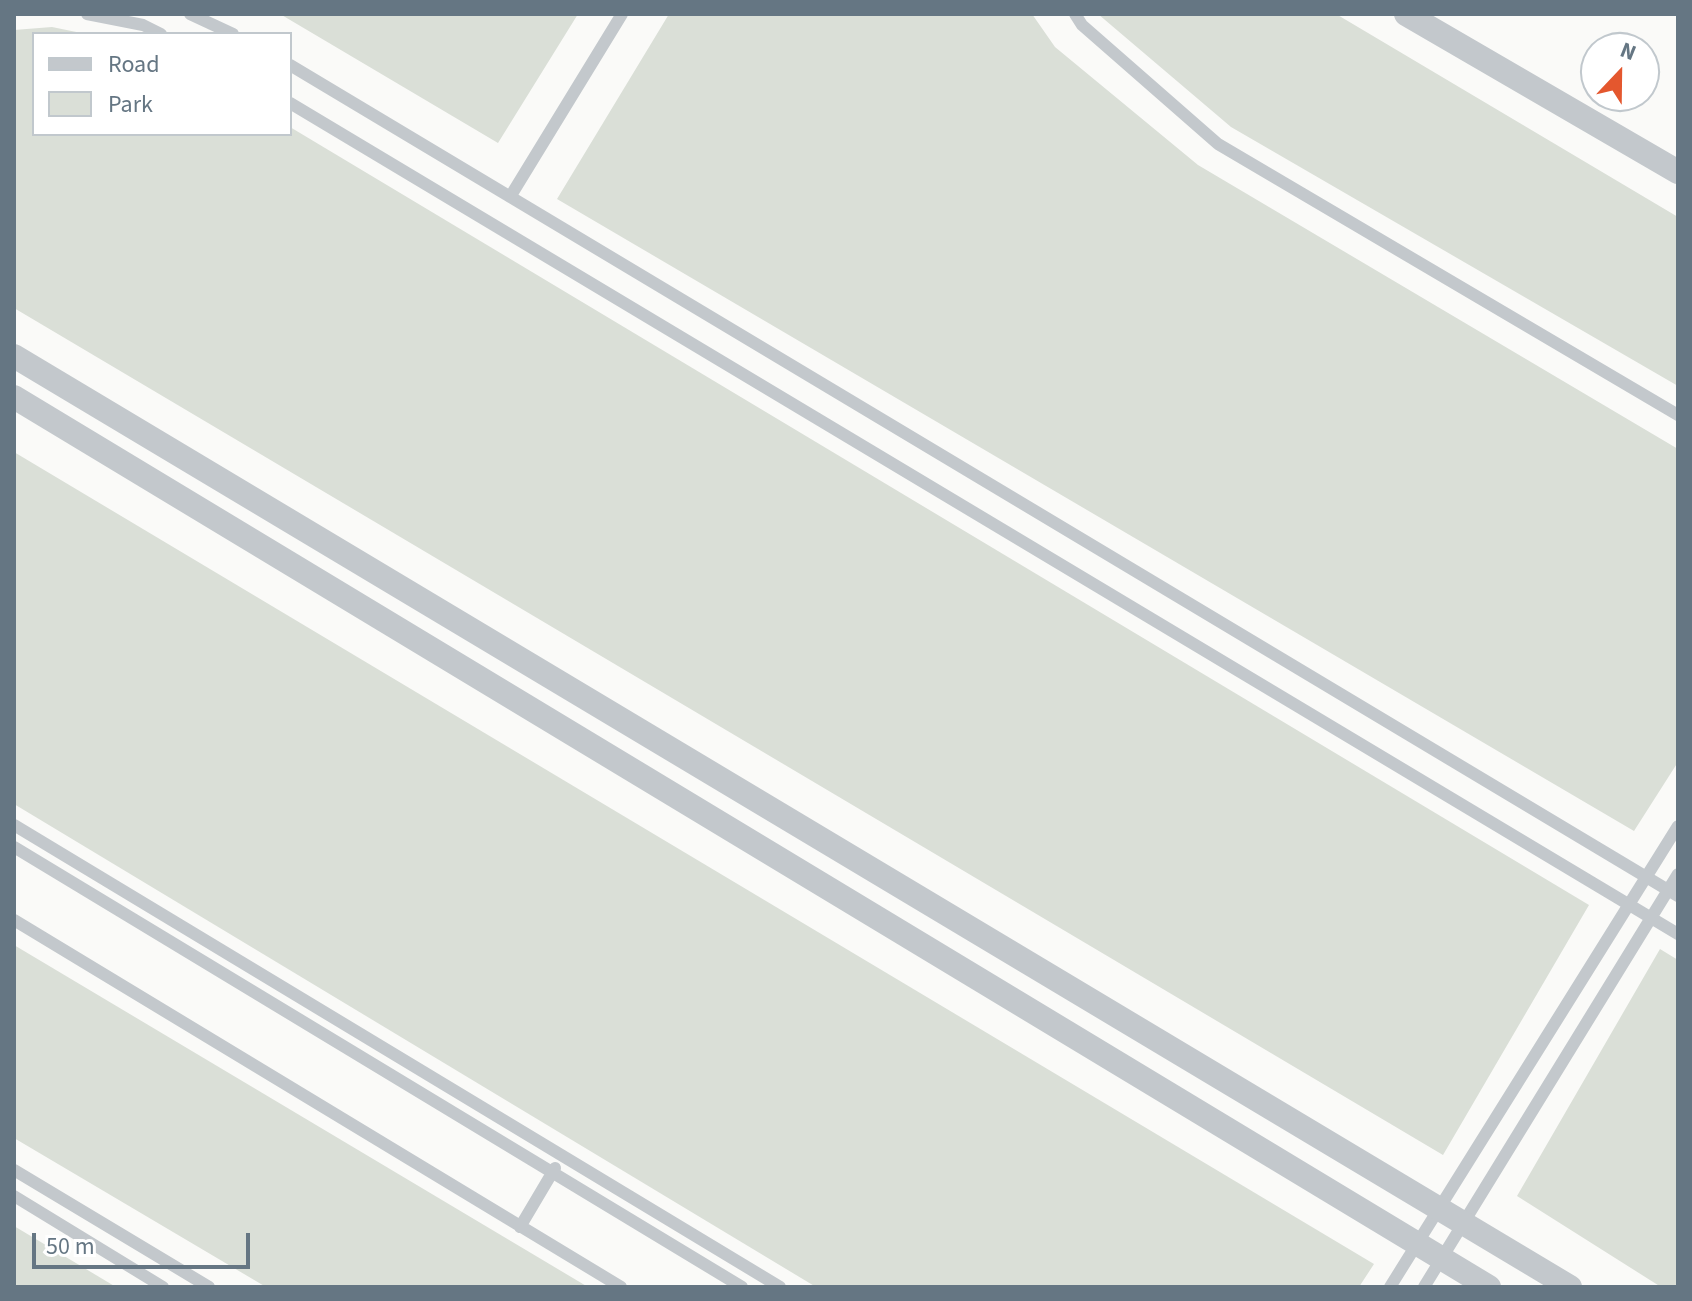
<!DOCTYPE html>
<style>
body{margin:0}
#map{position:relative;width:1692px;height:1301px;overflow:hidden;background:#fafaf8;font-family:"Source Sans 3",sans-serif}
canvas{display:block}
.frame{position:absolute;inset:0;border:16px solid #657683;pointer-events:none}
.legend{position:absolute;left:32px;top:32px;width:260px;height:104px;box-sizing:border-box;background:#fff;border:2px solid #c1c8cd;margin:0;padding:10px 14px;list-style:none;font-size:24px;color:#657683}
.legend li{display:flex;align-items:center;gap:16px;height:40px}
.legend b{width:40px;border:2px solid #c1c8cd}
.north{position:absolute;left:1580px;top:32px;width:80px;height:80px;box-sizing:border-box;background:#fff;border:2px solid #c1c8cd;border-radius:50%;rotate:22deg;font-size:22px;font-weight:700;line-height:32px;text-align:center;color:#657683}
.north::after{content:'';display:block;margin:auto;width:28px;height:36px;background:#e4572e;clip-path:polygon(50% 0,100% 100%,50% 72%,0 100%)}
.scale{position:absolute;left:32px;top:1233px;width:218px;height:36px;box-sizing:border-box;border:4px solid #657683;border-top:0;padding-left:10px;font-size:24px;line-height:28px;white-space:nowrap;color:#657683;-webkit-text-stroke:6px #fff;paint-order:stroke}
</style>
<div id="map">
<canvas width="1692" height="1301"></canvas>
<div class="frame"></div>
<ul class="legend">
<li><b style="height:10px;background:#c3c8cc"></b>Road</li>
<li><b style="height:22px;background:#dadfd7"></b>Park</li>
</ul>
<div class="north">N</div>
<div class="scale">50 m</div>
</div>
<script>
const ctx = document.querySelector('canvas').getContext('2d');
ctx.lineJoin = 'round';
function fill(path, color) { ctx.fillStyle = color; ctx.fill(path, 'evenodd'); }
function strokePath(path, color, width, dash) { ctx.strokeStyle = color; ctx.lineWidth = width; ctx.lineCap = dash ? 'butt' : 'round'; ctx.setLineDash(dash || []); ctx.stroke(path); }
fill(new Path2D(`
 M280,14H578L498,143Z
 M669,14H1032L1055,47L1198,165L1678,449V762L1634,831L557,199Z
 M1098,14H1336L1678,217V386L1231,127Z
 M52,27L86,34H34V134H290V127L1589,905L1443,1155L14,308V30Z
 M14,452L1374,1264L1359,1287H816L14,804Z
 M14,945L588,1287H266L14,1138Z
 M1660,949L1678,960V1287H1661L1517,1196Z
 M14,1226L116,1287H14Z`), '#dadfd7');
strokePath(new Path2D(`
 M87,14L143,25L161,34
 M190,14L233,34
 M1075,14L1082,25L1218,144L1678,415
 M290,65L1678,896
 M290,103L1678,934
 M510,197L622,14
 M14,825L780,1287
 M14,847L742,1287
 M14,920L621,1287
 M14,1170L209,1287
 M14,1196L163,1287
 M520,1227L555,1168
 M1390,1287L1678,826
 M1424,1287L1678,874`), '#c3c8cc', 12);
strokePath(new Path2D(`
 M1406,14L1678,172
 M14,356L1570,1287
 M14,397L1489,1287`), '#c3c8cc', 24);
</script>
